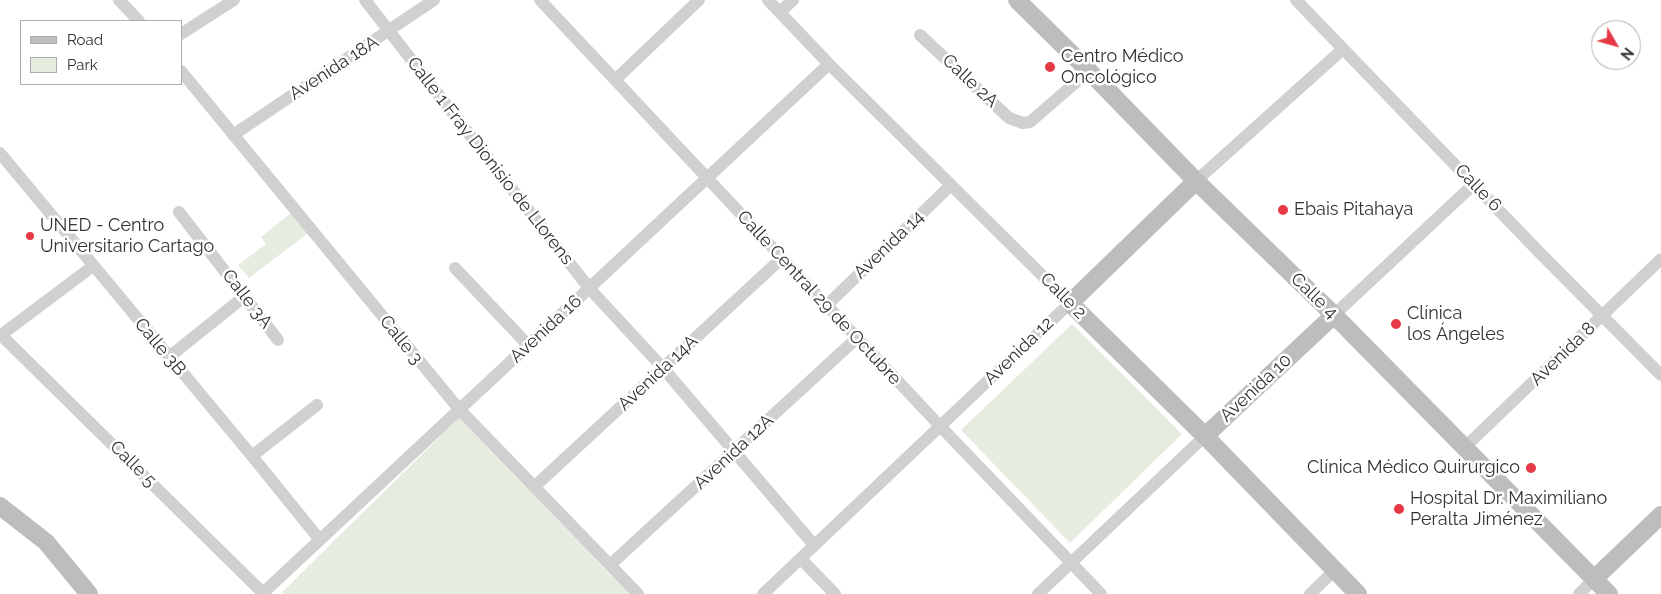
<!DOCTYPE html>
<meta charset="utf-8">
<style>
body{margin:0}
#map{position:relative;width:1661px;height:594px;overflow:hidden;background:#fff;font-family:Raleway,sans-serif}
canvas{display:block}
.legend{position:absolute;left:20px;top:20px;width:162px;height:65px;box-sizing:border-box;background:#fff;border:1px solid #adadad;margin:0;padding:6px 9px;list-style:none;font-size:15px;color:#333}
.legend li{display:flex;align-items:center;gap:10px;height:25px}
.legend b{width:25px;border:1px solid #adadad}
.north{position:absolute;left:1591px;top:20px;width:50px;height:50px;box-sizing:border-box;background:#fff;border:1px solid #adadad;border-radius:50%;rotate:128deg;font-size:14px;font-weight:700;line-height:20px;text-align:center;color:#333}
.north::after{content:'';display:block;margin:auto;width:18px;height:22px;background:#e63946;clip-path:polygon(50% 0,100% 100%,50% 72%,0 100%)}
</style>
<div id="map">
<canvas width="1661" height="594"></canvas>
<ul class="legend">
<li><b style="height:6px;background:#bdbdbd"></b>Road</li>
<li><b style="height:14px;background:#e6ecdf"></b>Park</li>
</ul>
<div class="north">N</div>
</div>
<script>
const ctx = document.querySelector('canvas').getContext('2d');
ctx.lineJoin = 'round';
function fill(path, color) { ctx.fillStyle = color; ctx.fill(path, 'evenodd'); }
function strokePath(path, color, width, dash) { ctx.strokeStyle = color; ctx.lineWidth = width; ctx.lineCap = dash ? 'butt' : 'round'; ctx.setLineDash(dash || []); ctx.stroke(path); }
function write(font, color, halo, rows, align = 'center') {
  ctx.font = font + ' Raleway,sans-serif'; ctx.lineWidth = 5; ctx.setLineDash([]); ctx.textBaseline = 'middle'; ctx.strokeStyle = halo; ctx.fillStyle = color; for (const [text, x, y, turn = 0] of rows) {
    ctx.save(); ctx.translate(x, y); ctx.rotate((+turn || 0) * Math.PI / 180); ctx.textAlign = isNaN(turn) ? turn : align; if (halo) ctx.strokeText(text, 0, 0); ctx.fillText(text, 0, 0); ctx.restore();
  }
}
fill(new Path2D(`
 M295,210L312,230L249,278L238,265L266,244L261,237Z
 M1072,324L1182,434L1070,543L961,430Z
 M459,418L629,594H284L282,592Z`), '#e6ecdf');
strokePath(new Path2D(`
 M119,0L139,21
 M365,0L589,288L663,368L814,545
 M540,0L940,426L1101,594
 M1296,0L1540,253L1661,375
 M780,12L793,0
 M181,34L234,0
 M920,35L1009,118L1023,123L1030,122L1089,71
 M181,71L459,409L638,594
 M615,80L699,0
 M233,135L434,0
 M0,153L252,456L320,540
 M1196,181L1343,49
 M179,212L278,340
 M93,266L1,335L264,594
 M455,268L528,345
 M826,306L951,185
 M1334,315L1474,184
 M169,357L245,296
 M1464,448L1661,259
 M252,456L317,405
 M534,487L782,258
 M801,559L835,594
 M610,565L857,338
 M262,594L829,64
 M763,594L1070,303L829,64L768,0
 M1038,594L1205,436
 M1310,594L1335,570
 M1579,594L1594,579`), '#d0d0d0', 12);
strokePath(new Path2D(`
 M1017,0L1089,71L1196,181L1334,315L1609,594
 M1196,181L1070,303L1205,436L1358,594
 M1205,436L1334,315
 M0,506L46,542L89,594
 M1594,579L1661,515`), '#bdbdbd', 18);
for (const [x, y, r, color] of [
 [1050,67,6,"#e63946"],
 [1283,210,6,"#e63946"],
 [30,236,5,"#e63946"],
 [1396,324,6,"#e63946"],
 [1531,468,6,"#e63946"],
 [1399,509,6,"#e63946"]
]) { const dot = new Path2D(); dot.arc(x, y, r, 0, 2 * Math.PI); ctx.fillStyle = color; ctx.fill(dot); strokePath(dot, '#fff', 2); }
write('18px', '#333', '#fff', [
 ["Centro Médico",1061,57],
 ["Oncológico",1061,78],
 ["Ebais Pitahaya",1294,210],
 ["UNED - Centro",40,226],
 ["Universitario Cartago",40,247],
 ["Clínica",1407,314],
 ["los Ángeles",1407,335],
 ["Clínica Médico Quirurgico",1520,468,"right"],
 ["Hospital Dr. Maximiliano",1410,499],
 ["Peralta Jiménez",1410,520]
], 'left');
write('18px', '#333', '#fff', [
 ["Avenida 18A",334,68,-33],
 ["Calle 2A",970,81,43],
 ["Calle 1 Fray Dionisio de Llorens",490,161,52],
 ["Calle 6",1478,188,46],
 ["Avenida 14",889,245,-44],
 ["Calle 2",1063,296,45],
 ["Calle 4",1314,296,44],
 ["Calle Central 29 de Octubre",819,298,47],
 ["Calle 3A",247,299,52],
 ["Avenida 16",546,329,-43],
 ["Calle 3",401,340,51],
 ["Calle 3B",160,347,50],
 ["Avenida 12",1019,351,-44],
 ["Avenida 8",1563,354,-44],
 ["Avenida 14A",658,373,-43],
 ["Avenida 10",1256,388,-43],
 ["Avenida 12A",734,452,-43],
 ["Calle 5",133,464,45]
]);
</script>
